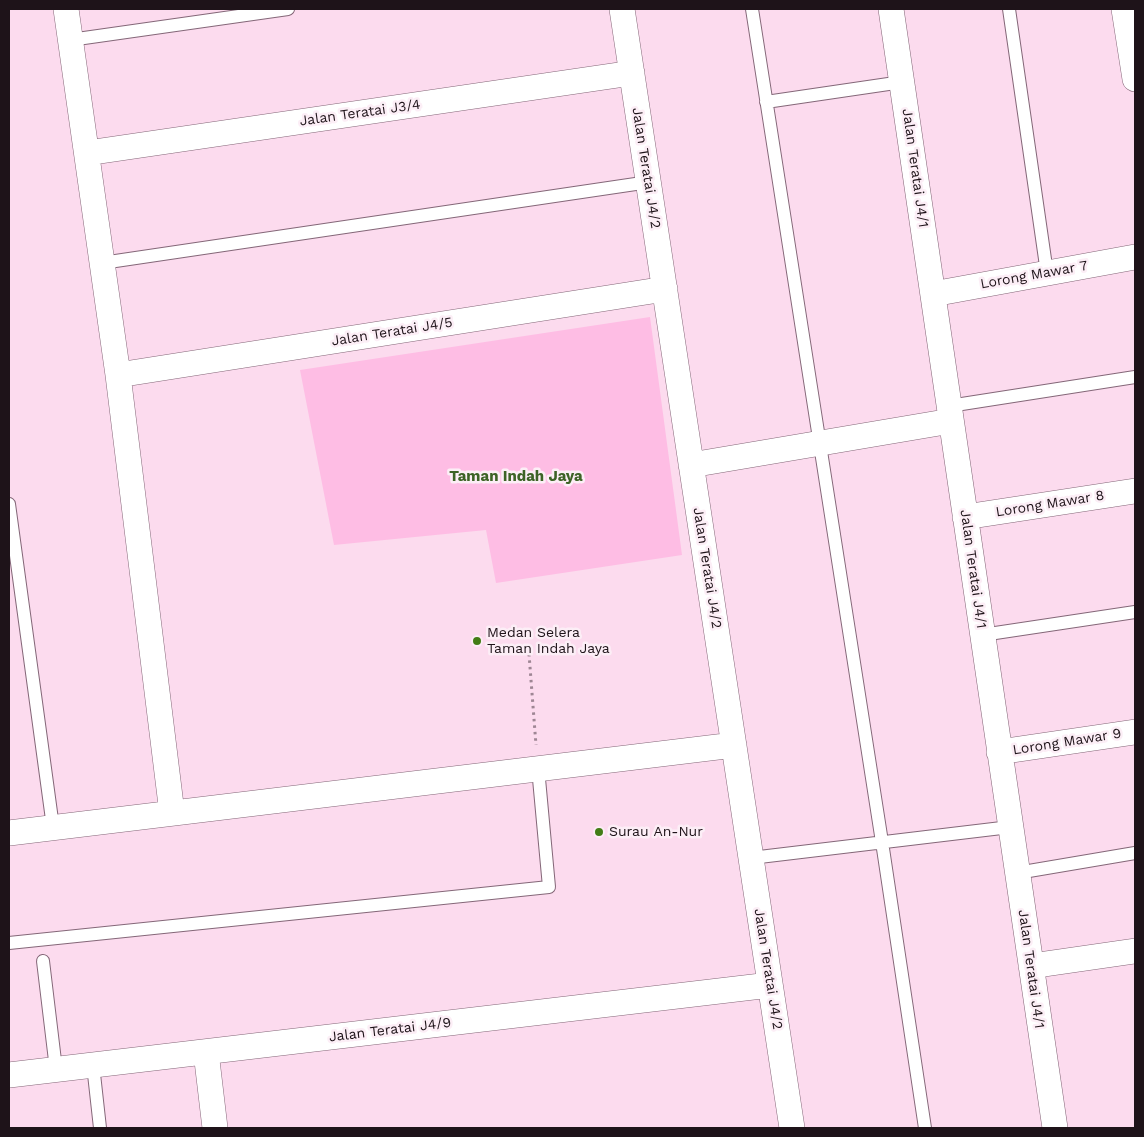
<!DOCTYPE html>
<style>
body{margin:0}
#map{position:relative;width:1144px;height:1137px;overflow:hidden;background:#fcdbee;font-family:"Work Sans",sans-serif}
canvas{display:block}
.frame{position:absolute;inset:0;border:10px solid #1e1319;pointer-events:none}
</style>
<div id="map">
<canvas width="1144" height="1137"></canvas>
<div class="frame"></div>
</div>
<script>
const ctx = document.querySelector('canvas').getContext('2d');
ctx.lineJoin = 'round';
function fill(path, color) { ctx.fillStyle = color; ctx.fill(path, 'evenodd'); }
function strokePath(path, color, width, dash) { ctx.strokeStyle = color; ctx.lineWidth = width; ctx.lineCap = dash ? 'butt' : 'round'; ctx.setLineDash(dash || []); ctx.stroke(path); }
function write(font, color, halo, rows, align = 'center') {
  ctx.font = font + ' "Work Sans",sans-serif'; ctx.lineWidth = 5; ctx.setLineDash([]); ctx.textBaseline = 'middle'; ctx.strokeStyle = halo; ctx.fillStyle = color; for (const [text, x, y, turn = 0] of rows) {
    ctx.save(); ctx.translate(x, y); ctx.rotate((+turn || 0) * Math.PI / 180); ctx.textAlign = isNaN(turn) ? turn : align; if (halo) ctx.strokeText(text, 0, 0); ctx.fillText(text, 0, 0); ctx.restore();
  }
}
fill(new Path2D(`
 M650,317L682,555L496,583L486,530L334,545L300,370Z`), '#febde4');
const service = new Path2D(`
 M752,9L882,842L925,1128
 M1009,9L1047,273
 M70,40L288,9
 M766,102L902,82
 M102,263L649,182
 M949,406L1135,377
 M9,504L53,827
 M982,635L1135,612
 M751,858L1010,827
 M1017,873L1135,853
 M9,943L549,887L538,768
 M43,961L56,1069
 M93,1065L100,1128`);
const minor = new Path2D(`
 M66,9L118,375L172,813
 M622,9L792,1128
 M891,9L1055,1128
 M1124,9L1135,79
 M87,153L632,73
 M933,294L1135,257
 M118,375L665,289
 M691,465L951,421
 M965,517L1135,491
 M999,752L1135,732
 M9,833L734,745
 M1031,966L1135,951
 M206,1052L215,1128
 M9,1075L770,985`);
strokePath(service, '#846778', 14);
strokePath(minor, '#846778', 26);
strokePath(new Path2D(`
 M529,654L536,745`), '#9e8694', 3, [2.5, 4]);
strokePath(service, '#fff', 12);
strokePath(minor, '#fff', 25);
for (const [x, y, r, color] of [
 [477,641,5,"#427c15"],
 [599,832,5,"#427c15"]
]) { const dot = new Path2D(); dot.arc(x, y, r, 0, 2 * Math.PI); ctx.fillStyle = color; ctx.fill(dot); strokePath(dot, '#fceef6', 2); }
write('14px', '#1e1319', '#fceef6', [
 ["Jalan Teratai J3/4",360,113,-8],
 ["Jalan Teratai J4/2",646,168,81],
 ["Jalan Teratai J4/1",915,168,82],
 ["Lorong Mawar 7",1034,275,-10],
 ["Jalan Teratai J4/5",392,332,-9],
 ["Lorong Mawar 8",1050,504,-9],
 ["Jalan Teratai J4/2",707,568,81],
 ["Jalan Teratai J4/1",973,569,82],
 ["Lorong Mawar 9",1067,742,-9],
 ["Jalan Teratai J4/2",768,969,81],
 ["Jalan Teratai J4/1",1031,969,82],
 ["Jalan Teratai J4/9",390,1030,-7]
]);
write('14px', '#1e1319', '#fceef6', [
 ["Medan Selera",487,633],
 ["Taman Indah Jaya",487,649],
 ["Surau An-Nur",609,832]
], 'left');
write('bold 15px', '#3d6326', '#fceef6', [
 ["Taman Indah Jaya",516,477]
]);
</script>
